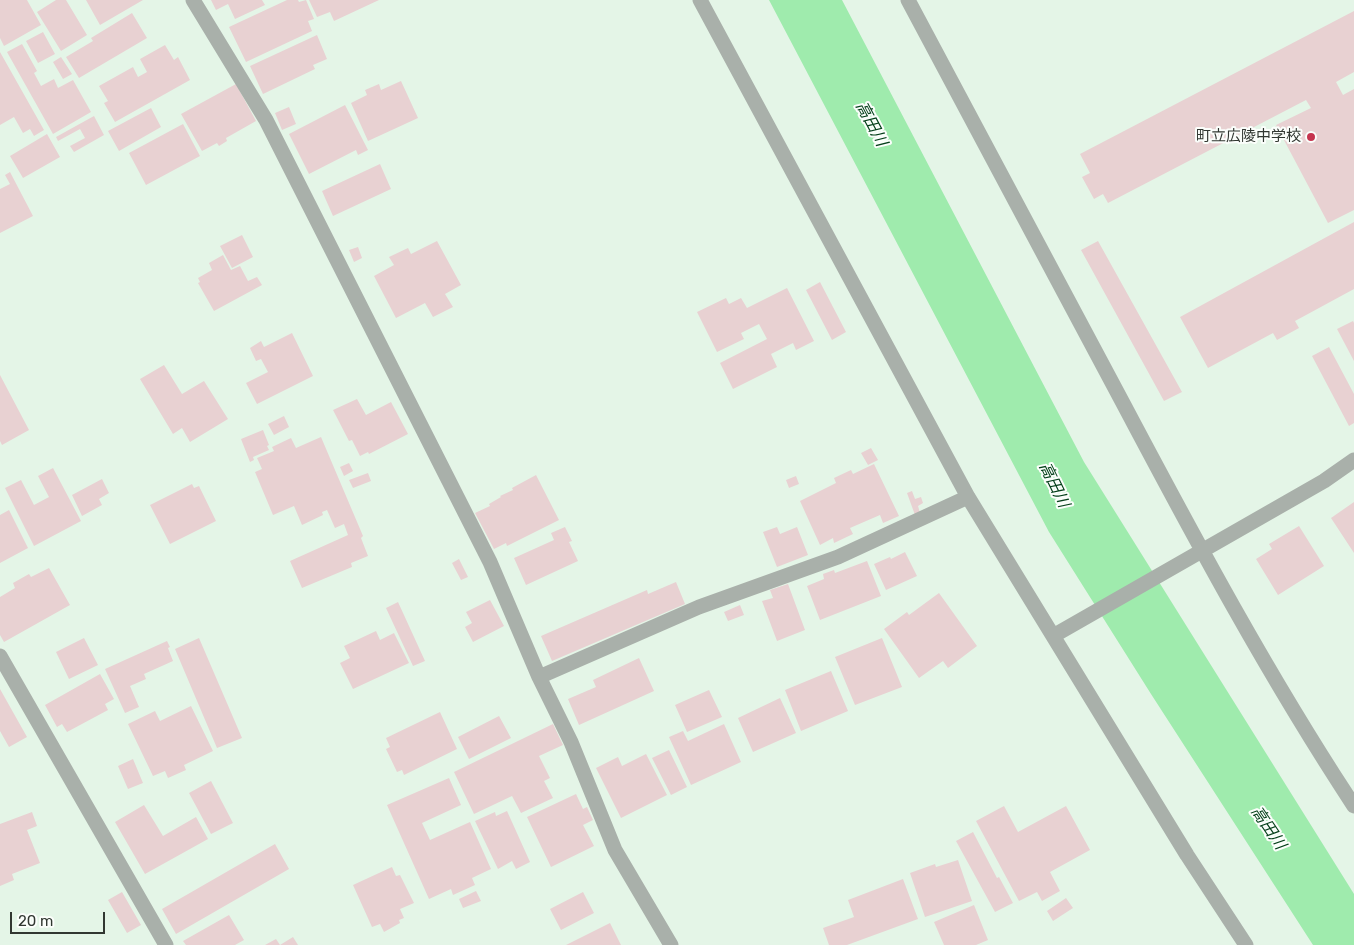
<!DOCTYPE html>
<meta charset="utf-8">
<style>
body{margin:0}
#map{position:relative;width:1354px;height:945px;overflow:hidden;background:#e4f5e7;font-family:Rubik,sans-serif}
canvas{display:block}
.scale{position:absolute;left:10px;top:912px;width:95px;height:22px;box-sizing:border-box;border:2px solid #313731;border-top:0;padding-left:6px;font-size:15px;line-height:18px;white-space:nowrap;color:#313731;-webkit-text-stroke:4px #fbfefb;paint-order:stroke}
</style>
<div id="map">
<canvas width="1354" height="945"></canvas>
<div class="scale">20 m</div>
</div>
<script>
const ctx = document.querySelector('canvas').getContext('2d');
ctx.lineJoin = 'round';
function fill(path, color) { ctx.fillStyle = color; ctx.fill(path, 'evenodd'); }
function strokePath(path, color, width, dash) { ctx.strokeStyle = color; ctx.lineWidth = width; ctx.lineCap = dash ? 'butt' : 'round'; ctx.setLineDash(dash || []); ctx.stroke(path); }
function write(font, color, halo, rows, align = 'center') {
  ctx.font = font + ' Rubik,"Noto Sans JP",sans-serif'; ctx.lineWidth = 4; ctx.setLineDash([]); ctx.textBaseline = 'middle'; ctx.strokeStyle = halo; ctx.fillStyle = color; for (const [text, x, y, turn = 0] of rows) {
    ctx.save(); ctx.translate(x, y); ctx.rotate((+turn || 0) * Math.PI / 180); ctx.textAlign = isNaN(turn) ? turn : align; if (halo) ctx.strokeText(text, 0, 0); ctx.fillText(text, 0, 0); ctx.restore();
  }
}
fill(new Path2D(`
 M769,0H842L1084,462L1354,894V945H1313L1151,694L1049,532Z`), '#9febad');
fill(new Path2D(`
 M0,0H27L41,25L4,46L0,38Z
 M56,0H66L87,35L61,51L37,12Z
 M86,0H143L100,25Z
 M211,0H262L265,5L235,19L228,4L216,10Z
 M287,0H298L299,2L306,0L314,19L308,21L312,31L246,62L229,27Z
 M309,0H379L334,21L330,12L317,17Z
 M1354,11V72L1336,82L1343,95L1354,89V210L1328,223L1276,125L1311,108L1306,100L1108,203L1103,194L1094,199L1082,177L1090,173L1080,154Z
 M132,13L147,38L79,78L66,57L93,41L91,38Z
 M43,32L55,54L38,63L26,41Z
 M317,35L327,59L313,65L315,69L263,94L250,66Z
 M22,44L37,71L34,73L41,86L54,79L58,88L73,80L91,112L53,134L7,52Z
 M165,45L174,60L178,57L190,80L115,122L104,103L108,101L99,86L133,67L138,77L147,72L140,59Z
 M0,52L44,130L34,136L30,129L23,133L14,117L0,125Z
 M61,57L72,74L63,79L53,62Z
 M401,81L418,118L368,141L351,103L367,95L365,90L379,84L381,90Z
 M236,84L256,121L226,138L227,141L219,146L217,143L202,151L181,114Z
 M345,105L368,150L358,155L356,150L309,174L289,134Z
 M289,107L296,124L282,130L275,113Z
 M151,108L161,127L119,151L108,131Z
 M94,116L104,135L74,152L70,146L85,138L80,129L58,141L56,137Z
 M183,124L200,156L146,185L129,153Z
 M47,134L60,157L23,178L10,156Z
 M380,164L391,189L333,216L322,191Z
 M10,172L33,216L0,233V189L10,184L5,175Z
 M1354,222V289L1295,321L1299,328L1277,340L1273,333L1208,368L1180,317Z
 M242,235L253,257L232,268L220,246Z
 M437,241L461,285L445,294L453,307L433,317L425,303L396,318L374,276L394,265L389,257L408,248L411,254Z
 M1098,241L1182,392L1164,401L1081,250Z
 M358,247L362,258L354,262L349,250Z
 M223,255L231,270L240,266L248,281L257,277L262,285L214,311L198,283L200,282L198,278L212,270L209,263Z
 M820,282L846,332L832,340L806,290Z
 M787,288L814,341L796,350L793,343L771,354L777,367L733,389L720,363L767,339L759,324L741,333L744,339L717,352L697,312L726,298L729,304L741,298L747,308Z
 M1353,321L1354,323V361L1337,329Z
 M292,333L313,376L257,404L246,383L268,372L261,359L256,361L250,348L261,341L264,347Z
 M1329,347L1354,394V423L1349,426L1312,356Z
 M164,365L182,394L204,381L228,419L190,442L182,428L173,434L140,379Z
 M0,375L29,430L2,445L0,441Z
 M357,399L366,415L391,402L408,434L369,454L368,452L360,456L352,440L349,441L333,410Z
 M284,416L289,427L274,435L268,424Z
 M263,430L269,445L267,446L269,450L253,457L254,460L250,462L241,439Z
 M321,437L363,536L361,538L368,556L351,563L352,567L302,588L290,561L348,535L344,524L335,528L327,510L322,512L323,515L302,525L294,506L273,515L255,472L262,469L257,458L274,451L272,447L291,438L296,448Z
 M871,448L878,460L868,465L861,453Z
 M349,463L353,471L344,476L340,467Z
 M874,464L899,516L883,523L880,515L850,528L853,534L834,543L833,538L820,545L800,501L836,483L834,478L851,470L853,474Z
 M53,468L81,521L34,546L5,488L21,480L34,505L49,497L38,476Z
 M368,473L371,481L353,488L349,480Z
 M536,475L559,520L507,546L506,543L494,549L475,513L490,506L489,504L501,497L500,496L513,490L512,488Z
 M796,476L799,484L789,488L786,480Z
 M102,479L109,493L99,499L102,505L82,516L72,495Z
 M192,484L194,488L199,486L216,521L170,544L150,505Z
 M912,491L915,499L921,497L923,503L918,506L920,513L915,515L907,493Z
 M1354,502V553L1331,518Z
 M9,510L28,548L0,563V515Z
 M1299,526L1324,566L1278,595L1256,559L1272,549L1269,544Z
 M565,527L572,541L569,542L578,561L526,585L514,558L554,540L551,533Z
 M777,527L780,534L797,527L808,555L777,567L763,532Z
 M905,552L917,576L886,590L874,564L890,557L891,559Z
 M459,559L468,577L461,580L452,563Z
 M867,561L881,596L820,620L807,586L824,579L823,574L834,570L835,573Z
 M49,568L70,605L4,642L0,635V597L15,588L13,583L29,574L31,577Z
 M676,582L685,604L552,661L541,636L647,590L648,594Z
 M788,584L805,630L777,641L762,601L773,598L770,590Z
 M939,593L977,646L948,668L943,661L919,678L884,629L907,612L909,615Z
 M490,600L504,626L473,642L465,627L472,623L466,612Z
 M398,602L425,661L413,666L386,608Z
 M740,605L744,615L728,621L724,612Z
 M376,631L380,640L394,633L409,663L353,689L340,663L350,658L344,646Z
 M84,638L98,665L69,679L56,652Z
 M199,638L242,738L217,748L175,649Z
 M882,638L902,687L855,705L835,657Z
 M167,641L170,647L168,648L173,661L144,674L146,679L130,686L139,707L125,713L105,669Z
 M639,658L654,691L579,725L568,699L596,687L593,680Z
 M831,671L848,711L801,731L785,690Z
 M100,674L114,699L105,704L108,710L67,732L62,724L57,727L45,705Z
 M0,689L27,737L9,747L0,731Z
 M709,690L722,717L687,732L675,705Z
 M780,698L796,733L753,752L738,718Z
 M191,706L213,751L184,765L186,770L168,778L165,771L153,776L128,724L155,711L160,721Z
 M440,712L457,749L404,775L402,770L397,772L386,749L390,747L386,738Z
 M499,716L511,738L469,759L458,737Z
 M553,724L563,745L539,756L550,778L544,781L553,798L521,813L512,796L474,814L454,772Z
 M724,724L741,762L691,785L669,737L683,731L688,741Z
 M669,750L687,787L671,795L652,758Z
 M646,754L667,795L621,818L596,768L618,757L622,766Z
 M133,759L143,783L128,789L118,766Z
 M449,778L461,805L422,823L430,840L470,822L491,869L472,878L475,885L453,895L451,889L429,899L387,805Z
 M211,781L233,823L211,834L189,793Z
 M576,794L583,809L587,807L593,820L583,825L594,846L551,867L527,817Z
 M144,805L163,836L196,817L208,839L145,874L115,822Z
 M1004,806L1018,832L1066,806L1090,850L1050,872L1060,891L1042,901L1037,892L1019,901L976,821Z
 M507,811L530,862L516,869L512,861L498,869L475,821L495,812L496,816Z
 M32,812L37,826L27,830L40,863L12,874L14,880L0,886V824Z
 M973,832L997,878L999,877L1013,903L995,912L956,841Z
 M275,844L289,869L176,934L162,909Z
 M958,860L972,901L925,917L910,873L935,864L936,867Z
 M392,867L396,876L400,875L414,903L400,909L404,918L399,920L400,923L384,932L380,924L372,927L353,885Z
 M903,879L918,919L847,945H829L823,928L854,917L848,900Z
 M476,891L481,901L463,908L459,899Z
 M122,892L141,925L127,933L108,900Z
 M583,892L594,913L561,930L550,909Z
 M1066,898L1073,908L1053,921L1047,911Z
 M974,905L988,940L976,945H944L934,922Z
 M229,915L244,940L235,945H186L183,941Z
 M610,923L621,945H566Z
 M293,937L298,945H280Z
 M276,939L280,945H265Z`), '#e8d1d2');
strokePath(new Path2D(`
 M193,0L266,120L490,562L539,677L571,742L615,850L671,945
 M700,0L968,497L1187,855L1246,945
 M908,0C980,135 1052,270 1124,405C1196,541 1269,677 1354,806
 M1053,636L1324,481L1354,460
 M0,656L166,945
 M539,677L699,607L838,557L968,497`), '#a9b0aa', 15);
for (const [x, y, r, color] of [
 [1311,137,5,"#c5344f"]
]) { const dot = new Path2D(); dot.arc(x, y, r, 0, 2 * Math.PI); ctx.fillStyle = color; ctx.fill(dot); strokePath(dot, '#fbfefb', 2); }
write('15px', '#313731', '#fbfefb', [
 ["町立広陵中学校",1301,137]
], 'right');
write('italic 16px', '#05401a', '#fbfefb', [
 ["高田川",871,124,62],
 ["高田川",1054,485,64],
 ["高田川",1268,828,56]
]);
</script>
